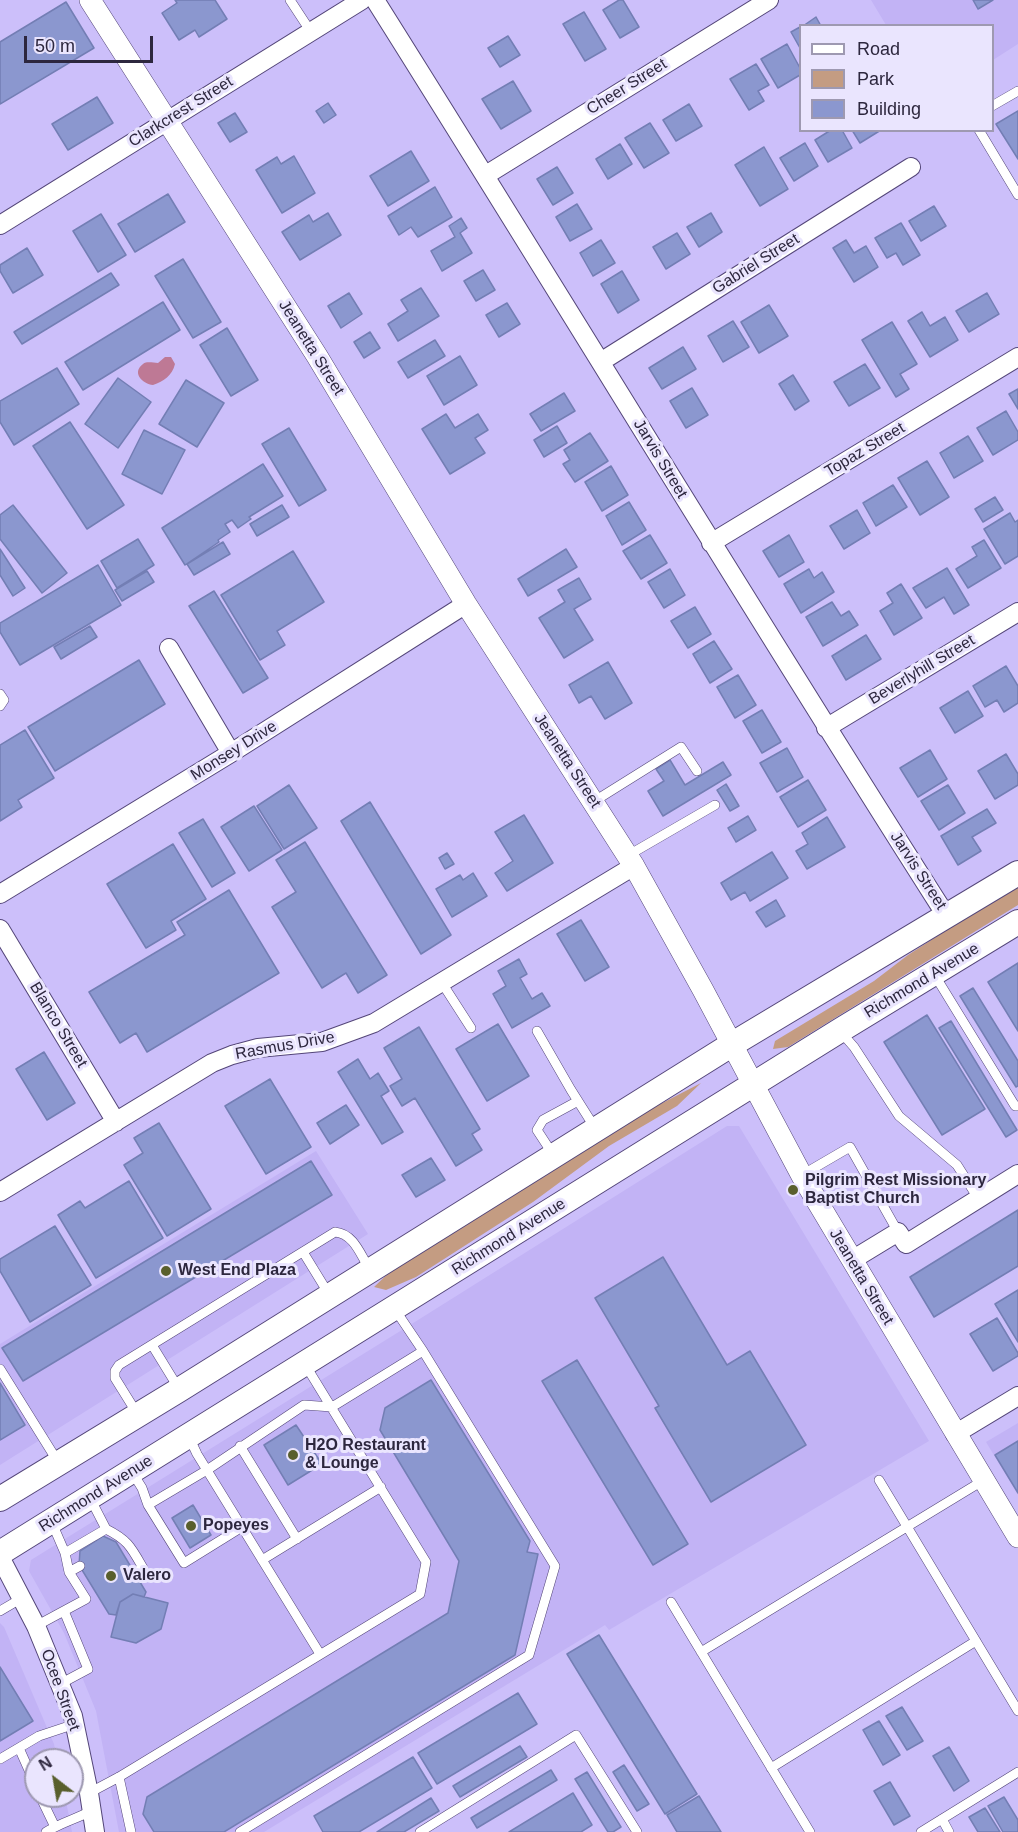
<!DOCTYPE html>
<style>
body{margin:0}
#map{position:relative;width:1018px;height:1832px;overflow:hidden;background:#ccbffa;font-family:Arial,sans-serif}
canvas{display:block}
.legend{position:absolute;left:799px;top:24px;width:195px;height:108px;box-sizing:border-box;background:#eae5fe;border:2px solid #9e99b1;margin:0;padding:8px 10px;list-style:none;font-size:18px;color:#2d273e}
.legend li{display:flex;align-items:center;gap:12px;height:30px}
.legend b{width:30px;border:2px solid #9e99b1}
.north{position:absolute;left:24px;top:1748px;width:60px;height:60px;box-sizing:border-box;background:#eae5fe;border:2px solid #9e99b1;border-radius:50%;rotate:329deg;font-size:16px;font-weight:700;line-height:24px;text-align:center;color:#2d273e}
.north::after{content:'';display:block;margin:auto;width:21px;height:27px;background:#595f2d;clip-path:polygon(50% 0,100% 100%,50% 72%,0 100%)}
.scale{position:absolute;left:24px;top:36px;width:129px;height:27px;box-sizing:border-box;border:3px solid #2d273e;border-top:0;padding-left:8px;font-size:18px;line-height:21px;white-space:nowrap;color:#2d273e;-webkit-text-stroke:4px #eae5fe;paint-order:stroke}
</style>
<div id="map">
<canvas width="1018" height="1832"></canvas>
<ul class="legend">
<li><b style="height:8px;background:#fff"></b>Road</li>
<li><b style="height:16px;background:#c49c82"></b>Park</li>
<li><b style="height:16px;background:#8b97cf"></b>Building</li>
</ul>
<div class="north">N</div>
<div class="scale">50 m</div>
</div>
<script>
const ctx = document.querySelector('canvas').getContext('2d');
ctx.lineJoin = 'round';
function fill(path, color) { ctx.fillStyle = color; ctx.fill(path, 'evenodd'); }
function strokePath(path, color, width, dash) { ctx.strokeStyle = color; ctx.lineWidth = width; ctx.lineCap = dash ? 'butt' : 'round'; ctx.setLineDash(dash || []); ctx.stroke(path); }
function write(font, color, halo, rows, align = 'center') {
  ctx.font = font + ' Arial,sans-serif'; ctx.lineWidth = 6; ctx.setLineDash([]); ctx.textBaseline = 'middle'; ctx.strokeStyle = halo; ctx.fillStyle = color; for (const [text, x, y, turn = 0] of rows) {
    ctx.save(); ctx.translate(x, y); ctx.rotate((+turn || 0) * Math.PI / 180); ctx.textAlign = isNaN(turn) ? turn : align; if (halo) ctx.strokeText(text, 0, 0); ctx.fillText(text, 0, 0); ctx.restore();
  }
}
fill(new Path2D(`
 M871,0H1018V44L993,60L992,26L886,25Z
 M727,1126H739L929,1441L609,1630L605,1625L264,1832H119L96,1711L64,1633L29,1571L31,1560L418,1320Z
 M316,1151L368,1234L0,1465V1344Z
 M1018,1423V1495L986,1442Z
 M0,1623L4,1627L54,1744L57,1760H36V1796H65L72,1832H0Z`), '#c2b3f5');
fill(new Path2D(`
 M1018,884V905L788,1047L773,1049L775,1041L874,981L908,955Z
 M701,1083L677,1106L609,1146L533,1202L416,1277L386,1290L374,1287L398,1264L614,1128Z`), '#c49c82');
fill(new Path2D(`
 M165,357H171L175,364C172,376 164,381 153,385C143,384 131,373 143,364C147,361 153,363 158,363Z`), '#be7995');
const building = new Path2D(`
 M175,0H215L227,19L199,37L195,30L179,40L162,13L177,3Z
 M619,0H623L639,27L620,38L603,10Z
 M973,0H993L978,9Z
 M66,2L94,48L0,104V42Z
 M584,12L606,49L585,61L563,24Z
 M816,17L821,26H803Z
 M800,27V48L791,32Z
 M508,36L520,55L500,67L488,48Z
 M787,44L800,68V75L778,88L761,59Z
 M756,64L769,85L758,91L764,101L749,110L730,79Z
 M513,81L531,111L501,129L482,99Z
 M97,97L113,123L68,150L52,124Z
 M328,103L336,115L324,123L316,111Z
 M689,104L702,126L676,141L663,120Z
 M1018,111V159L996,124Z
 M235,113L247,132L230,142L218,123Z
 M650,123L669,153L644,168L625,138Z
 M831,130H842L852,148L828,162L815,140Z
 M852,130H881L860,143Z
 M805,143L818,166L794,181L780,158Z
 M620,144L632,164L608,179L596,159Z
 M764,147L788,189L760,206L735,165Z
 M411,151L429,181L388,206L370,176Z
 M294,156L315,193L282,213L256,170L277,157L281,164Z
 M557,167L573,193L553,205L537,179Z
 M435,187L452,217L418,237L411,227L399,235L388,216Z
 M168,194L185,222L135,252L118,224Z
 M577,204L592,229L570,241L556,217Z
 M934,206L946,226L921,241L909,221Z
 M328,213L341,235L300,260L282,232L309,215L313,222Z
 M711,213L722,232L699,247L687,227Z
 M101,214L126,255L98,272L73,231Z
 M461,218L467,228L460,233L472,253L442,271L431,251L455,237L449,226Z
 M901,223L920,255L903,265L896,253L887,258L875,238Z
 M677,233L690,254L666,269L653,247Z
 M601,240L615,263L593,276L580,253Z
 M846,240L854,253L866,246L878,267L854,282L833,248Z
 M27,248L43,275L13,293L0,271V265Z
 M183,259L221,322L193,338L155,276Z
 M483,270L495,290L476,301L464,281Z
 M622,271L639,300L618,313L601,284Z
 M111,273L119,285L22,344L14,332Z
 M421,288L439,316L398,341L388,324L408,311L401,300Z
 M349,293L362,314L341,328L328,306Z
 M987,293L999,314L969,332L956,311Z
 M163,302L180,330L83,390L65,362Z
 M507,303L520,324L499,337L486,315Z
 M769,305L788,336L759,353L741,322Z
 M922,312L930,326L945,317L958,340L930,357L908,321Z
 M733,321L749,347L723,362L708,336Z
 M892,322L917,364L900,374L909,389L896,397L862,340Z
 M227,328L258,380L231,396L200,345Z
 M370,332L380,348L364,358L354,342Z
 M435,340L445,356L408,378L398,362Z
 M683,347L696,369L662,389L649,368Z
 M460,356L477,385L444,405L427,376Z
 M865,364L880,388L849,406L834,382Z
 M57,368L79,404L14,445L0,422V401Z
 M793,375L809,401L795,410L779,384Z
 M118,378L151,402L118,448L85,424Z
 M186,380L224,403L197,447L159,424Z
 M692,388L708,415L686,428L670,401Z
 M1018,389V409L1009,394Z
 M564,393L575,411L541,431L530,414Z
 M1006,411L1018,432V440L993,455L977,428Z
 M446,414L455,428L478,414L488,430L475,438L485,453L450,474L422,429Z
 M70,422L124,505L87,529L33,446Z
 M557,426L567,443L544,457L534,440Z
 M289,428L326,490L299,506L262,444Z
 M144,430L185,450L162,494L122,474Z
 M590,433L608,461L575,482L563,464L570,460L564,450Z
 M968,436L983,461L954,478L940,453Z
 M927,461L949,497L920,515L898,478Z
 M263,464L283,496L249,517L251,519L238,528L232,520L225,524L230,532L218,540L219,542L185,565L162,528Z
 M611,466L628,495L602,511L585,482Z
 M893,485L907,507L876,526L863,503Z
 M995,497L1003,510L983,522L975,509Z
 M629,502L646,530L622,545L606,516Z
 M13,505L67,573L42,593L0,539V515Z
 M282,505L289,517L257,536L250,524Z
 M857,510L870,533L844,549L830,526Z
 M1010,513L1015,522L1018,520V556L1005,564L984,529Z
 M650,535L667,563L641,579L623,551Z
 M789,535L804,562L779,577L763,551Z
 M138,539L154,565L117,588L101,561Z
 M984,540L1001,568L968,588L956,569L977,556L972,547Z
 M223,542L230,554L194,575L187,564Z
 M0,549L25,588L13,596L0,575Z
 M566,549L577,567L528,596L518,579Z
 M293,551L324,602L277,631L285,645L260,660L221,595Z
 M98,565L121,605L20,665L0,632V623Z
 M947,568L969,605L954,614L944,597L926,608L913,588Z
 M670,569L685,595L664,608L648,582Z
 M809,569L814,578L822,572L834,592L801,613L784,584Z
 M147,571L154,582L122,601L115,590Z
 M579,578L591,599L574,609L593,640L564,658L539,618L565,602L558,590Z
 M901,584L922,618L894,635L880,611L893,603L887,593Z
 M214,591L268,678L243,693L189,606Z
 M832,602L841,616L849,611L858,625L823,646L806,617Z
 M695,607L711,634L688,648L671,621Z
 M90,626L97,637L61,659L54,647Z
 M866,635L881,659L846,680L832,656Z
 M714,641L732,669L710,683L693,654Z
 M139,660L165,704L55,771L28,727Z
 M608,662L632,703L605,719L591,696L579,703L569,685Z
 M1006,666L1018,686V703L1004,712L997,700L985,707L973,686Z
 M738,675L756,705L735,718L717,687Z
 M968,691L983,716L955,733L940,708Z
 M762,710L781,742L762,753L743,721Z
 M25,730L54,778L18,800L22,807L0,821V745Z
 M787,748L803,777L777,792L760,763Z
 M930,750L947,779L918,797L900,768Z
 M1006,754L1018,774V785L995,799L978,771Z
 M670,760L685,785L723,762L731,775L663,816L648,791L664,781L656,769Z
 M808,780L826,810L798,827L780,797Z
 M726,784L739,806L730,811L717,790Z
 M289,785L317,828L284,849L257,806Z
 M948,785L965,813L939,830L921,801Z
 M370,802L451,935L421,954L341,821Z
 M254,806L282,850L249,871L221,827Z
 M987,809L996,823L972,837L981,851L958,865L941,836Z
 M524,815L553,863L507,891L495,873L513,861L495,832Z
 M748,816L756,830L736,842L728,828Z
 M827,817L845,847L807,869L796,851L808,844L802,833Z
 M203,819L235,873L212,887L179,833Z
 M305,842L387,975L358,993L346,973L322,988L272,907L296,892L276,860Z
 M173,844L206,899L171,921L176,930L146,948L107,884Z
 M772,852L788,878L750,901L745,892L731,900L721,883Z
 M447,853L454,864L445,869L439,858Z
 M473,873L487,896L452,917L436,889L460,875L463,880Z
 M229,890L279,973L147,1052L136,1033L120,1043L89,992L185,935L177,922Z
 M776,900L785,916L766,927L756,912Z
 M581,920L609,967L585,981L557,934Z
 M519,959L527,974L520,978L532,999L542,993L550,1006L512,1028L493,994L506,986L498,971Z
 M1018,963V1031L988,982Z
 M973,988L1018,1061V1086L1016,1087L960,996Z
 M927,1015L985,1109L942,1135L884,1042Z
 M951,1021L1017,1130L1006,1137L939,1028Z
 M498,1024L529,1076L487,1101L456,1049Z
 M419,1027L480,1129L472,1134L482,1150L456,1166L415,1098L402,1106L390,1086L402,1079L384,1048Z
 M44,1052L75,1103L47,1120L16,1069Z
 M358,1059L370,1079L378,1073L389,1091L381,1096L403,1132L382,1144L338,1072Z
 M270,1079L311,1147L266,1174L225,1106Z
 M346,1105L359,1125L330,1144L317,1123Z
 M159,1123L211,1209L167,1236L124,1165L143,1153L134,1138Z
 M431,1158L445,1180L416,1197L402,1175Z
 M311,1161L332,1195L23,1381L2,1348Z
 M129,1181L163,1238L96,1278L58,1215L80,1201L85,1208Z
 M1018,1210V1266L934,1317L910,1277Z
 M55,1226L91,1285L30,1322L0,1271V1259Z
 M663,1257L727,1365L750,1351L806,1445L711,1502L655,1408L659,1406L595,1298Z
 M1018,1290V1342L995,1304Z
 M997,1318L1018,1353V1356L993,1371L970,1334Z
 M577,1360L688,1544L653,1565L542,1381Z
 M431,1380L530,1541L527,1552L538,1554L515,1655L224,1832H154L143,1814L147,1797L448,1613L459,1561L380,1430L385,1408Z
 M0,1383L25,1425L0,1440Z
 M296,1425L322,1464L288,1485L264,1445Z
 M1018,1441V1493L995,1455Z
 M193,1505L211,1535L190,1548L172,1518Z
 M103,1536L116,1542L146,1592L144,1597L133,1594L120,1602L116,1615L109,1614L79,1565L80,1551Z
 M133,1594L168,1603L161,1629L136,1643L111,1637L120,1602Z
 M599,1635L697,1794L665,1814L567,1654Z
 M0,1667L33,1721L0,1741Z
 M518,1693L537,1724L437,1784L418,1753Z
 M902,1707L923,1741L907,1750L886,1716Z
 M879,1721L900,1755L883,1765L863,1730Z
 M520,1746L527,1757L460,1797L453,1786Z
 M949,1747L969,1781L954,1791L933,1756Z
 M413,1757L432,1788L359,1832H323L314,1816Z
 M624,1765L649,1804L637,1811L613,1772Z
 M551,1770L557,1780L477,1828L471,1818Z
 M587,1772L621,1827L613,1832H608L575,1779Z
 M890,1782L910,1816L894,1825L874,1791Z
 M573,1793L592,1825L581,1832H509Z
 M699,1796L721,1832H677L667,1815Z
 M1004,1797L1018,1820V1832H1003L988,1806Z
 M431,1798L439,1811L404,1832H377Z
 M985,1808L1000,1832H978L969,1817Z`);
fill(building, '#8b97cf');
strokePath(building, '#737eb4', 1.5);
const service = new Path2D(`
 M290,0L311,32
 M992,106L1018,91
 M979,130L1018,195
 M0,694L4,700L0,706
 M593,802L681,747L697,771
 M627,856L715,805
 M934,974L1015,1106H1018
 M442,983L471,1028
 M537,1031L571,1090L595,1128
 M840,1031L854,1047L899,1116L957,1165L978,1198
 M554,1156L537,1130L543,1120L578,1101
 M802,1175L850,1147L898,1232
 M303,1252L330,1296
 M152,1345L179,1389
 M0,1369L58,1462
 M138,1415L115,1378V1371L119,1365L335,1232C354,1234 360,1254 369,1268
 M189,1437L197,1454L320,1654
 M240,1446L297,1539
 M132,1472L142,1488L148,1505L184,1563L242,1527
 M879,1480L1018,1711
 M148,1505L207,1470L304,1405L332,1407L423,1351L394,1308
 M106,1529C128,1540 131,1547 143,1568L134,1572
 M65,1553L106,1529L90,1498
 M262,1560L381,1487
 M69,1572L80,1566
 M671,1602L810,1832
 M0,1611L22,1598
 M36,1626L86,1599L69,1572L65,1553L52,1523
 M701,1652L984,1480
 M60,1684L88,1669L64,1611
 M19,1748L36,1786
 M0,1759L39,1736L75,1724
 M771,1768L976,1641
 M119,1777L131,1832
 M89,1793L119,1777L420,1594L426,1562L306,1366
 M40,1796L55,1827
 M942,1819L949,1832
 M46,1832C60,1823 76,1819 91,1811
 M240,1832L529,1655L555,1566L423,1351
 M420,1832L576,1735L637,1832
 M921,1832L1018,1772`);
const minor = new Path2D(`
 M375,0C567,305 753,613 947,917
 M486,175L769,0
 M0,225L362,0
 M602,361L911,167
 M711,543L1018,357
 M169,648L231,753
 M826,728L1018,612
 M0,894L231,753L466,604
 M0,929L116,1122
 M0,1192L212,1063L232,1055L258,1048L322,1042L374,1023L634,866
 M852,1260L898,1232L906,1244L1018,1174
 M955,1434L1018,1396
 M0,1557L36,1626L73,1716L89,1793L95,1832`);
const tertiary = new Path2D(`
 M90,0L317,356L466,604L634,866L703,990L802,1176L1018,1537`);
const secondary = new Path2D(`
 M0,1499L179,1390L731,1045L1018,873
 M0,1553L839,1031L1018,922`);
strokePath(service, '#544679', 10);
strokePath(minor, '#544679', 20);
strokePath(tertiary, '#544679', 22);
strokePath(secondary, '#544679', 26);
strokePath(service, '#fff', 9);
strokePath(minor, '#fff', 18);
strokePath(tertiary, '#fff', 21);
strokePath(secondary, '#fff', 24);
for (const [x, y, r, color] of [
 [793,1190,6,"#595f2d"],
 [166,1271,6,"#595f2d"],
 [293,1455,6,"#595f2d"],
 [191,1526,6,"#595f2d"],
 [111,1576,6,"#595f2d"]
]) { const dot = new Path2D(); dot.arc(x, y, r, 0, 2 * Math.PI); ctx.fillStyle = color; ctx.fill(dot); strokePath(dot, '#eae5fe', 2); }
write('16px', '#2d273e', '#eae5fe', [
 ["Cheer Street",627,87,-32],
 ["Clarkcrest Street",181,112,-32],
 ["Gabriel Street",756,264,-32],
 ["Jeanetta Street",311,348,58],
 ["Topaz Street",865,450,-31],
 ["Jarvis Street",660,459,59],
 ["Beverlyhill Street",922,670,-31],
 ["Monsey Drive",234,751,-32],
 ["Jeanetta Street",567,761,57],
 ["Jarvis Street",918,871,57],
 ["Richmond Avenue",922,981,-31],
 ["Blanco Street",58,1025,59],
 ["Rasmus Drive",285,1046,-10],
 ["Richmond Avenue",509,1237,-32],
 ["Jeanetta Street",861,1277,59],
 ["Richmond Avenue",96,1494,-32],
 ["Ocee Street",60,1690,70]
]);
write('bold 16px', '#2d273e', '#eae5fe', [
 ["Pilgrim Rest Missionary",805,1181],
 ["Baptist Church",805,1199],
 ["West End Plaza",178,1271],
 ["H2O Restaurant",305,1446],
 ["& Lounge",305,1464],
 ["Popeyes",203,1526],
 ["Valero",123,1576]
], 'left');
</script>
